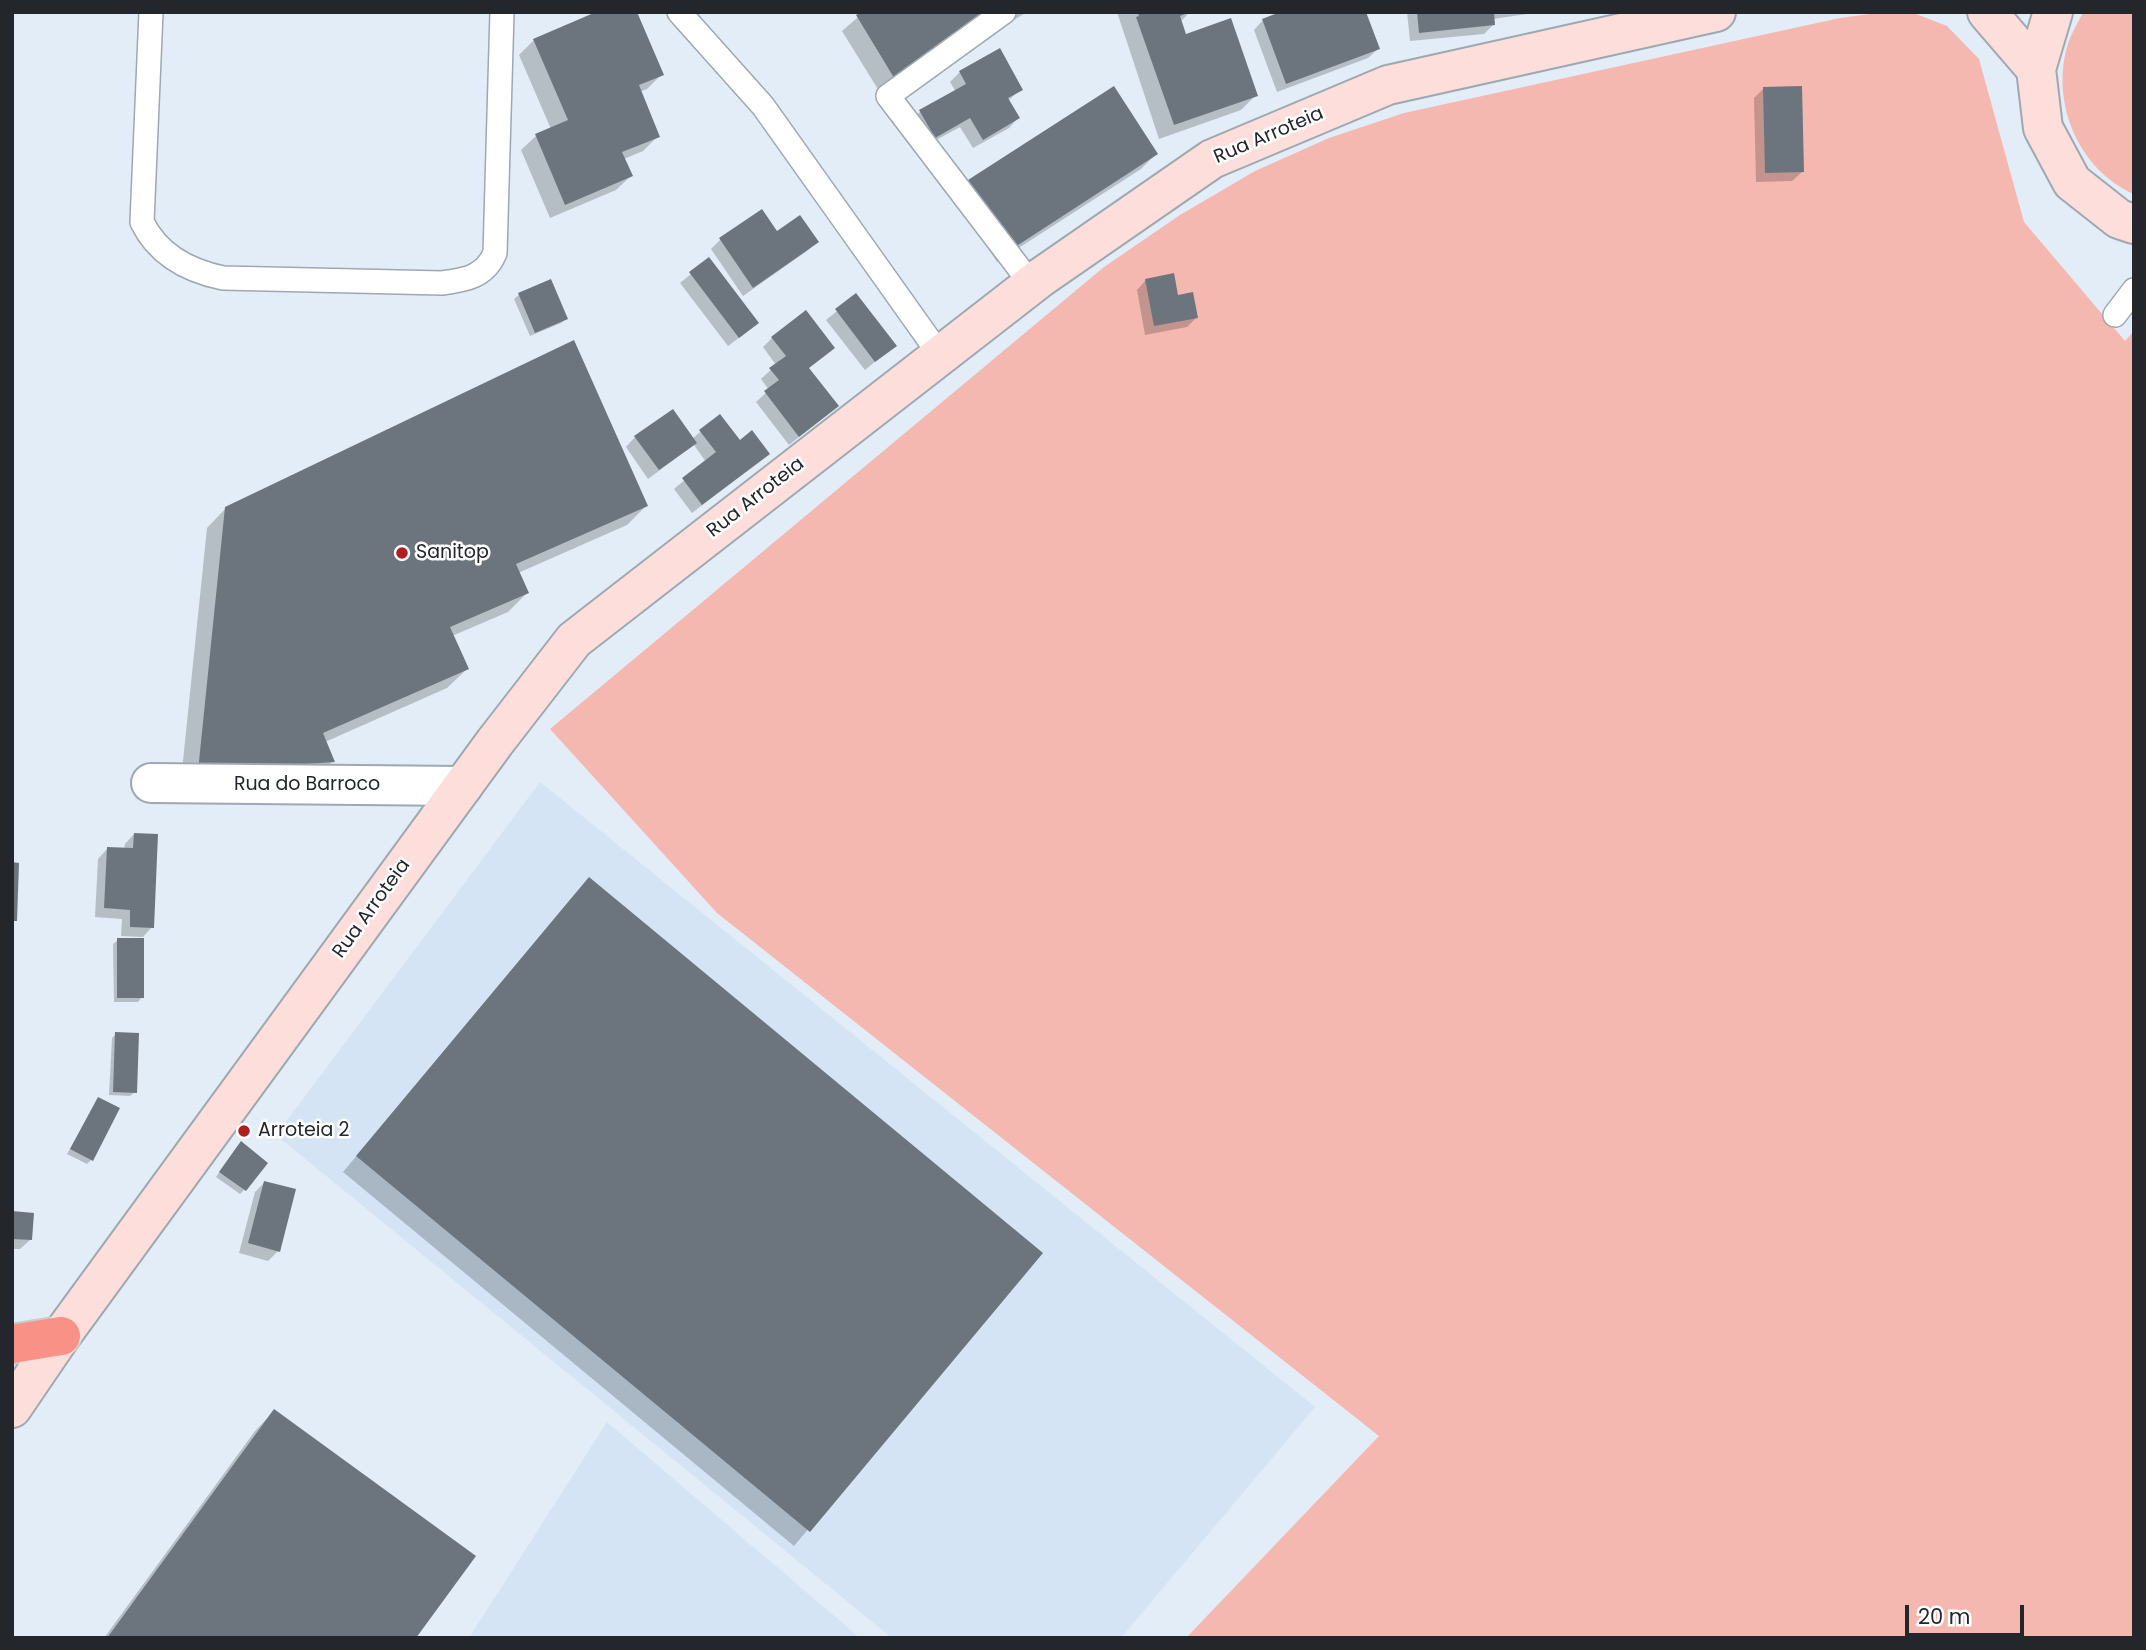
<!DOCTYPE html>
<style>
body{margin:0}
#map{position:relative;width:2146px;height:1650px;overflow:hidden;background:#e3edf7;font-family:Poppins,sans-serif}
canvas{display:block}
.frame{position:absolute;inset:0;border:14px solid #23272b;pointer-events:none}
.scale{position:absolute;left:1905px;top:1605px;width:119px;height:32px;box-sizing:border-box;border:4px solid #23272b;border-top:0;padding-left:9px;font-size:21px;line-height:24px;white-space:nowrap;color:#23272b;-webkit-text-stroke:5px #fff;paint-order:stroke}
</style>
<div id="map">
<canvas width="2146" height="1650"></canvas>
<div class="frame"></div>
<div class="scale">20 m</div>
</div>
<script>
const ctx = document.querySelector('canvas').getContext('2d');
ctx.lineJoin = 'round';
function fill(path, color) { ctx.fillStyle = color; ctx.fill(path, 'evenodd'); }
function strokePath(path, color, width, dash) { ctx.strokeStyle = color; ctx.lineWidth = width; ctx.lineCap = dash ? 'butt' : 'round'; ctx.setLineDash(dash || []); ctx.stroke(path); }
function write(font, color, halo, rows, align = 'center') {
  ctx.font = font + ' Poppins,sans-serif'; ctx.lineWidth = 5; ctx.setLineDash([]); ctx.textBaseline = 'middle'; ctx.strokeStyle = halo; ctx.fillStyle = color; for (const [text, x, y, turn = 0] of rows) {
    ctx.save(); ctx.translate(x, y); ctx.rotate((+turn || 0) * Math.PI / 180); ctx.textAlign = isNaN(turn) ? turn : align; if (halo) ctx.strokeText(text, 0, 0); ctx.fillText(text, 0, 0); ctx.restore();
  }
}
fill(new Path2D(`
 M540,782L1315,1407L1121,1638H892L276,1135Z
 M607,1422L860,1638H469Z`), '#d4e4f4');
fill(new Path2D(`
 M1884,12H1911L1947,26L1979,59L2024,222L2125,341L2134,331V1638H1186L1379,1436L717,913L550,729L1104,267L1180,215L1255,171L1329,138L1404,113L1840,18Z
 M2083,12H2134V194C2079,170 2051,104 2067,47C2070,35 2078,23 2083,12Z`), '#f4b8b1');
fill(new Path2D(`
 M864,12H1027L884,99L842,31Z
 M1117,12H1190L1180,22L1185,36L1256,95L1241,110L1159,139Z
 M1407,12H1541L1493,19V25L1484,34L1410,41Z
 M1263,20L1378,49L1368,58L1277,92L1254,30Z
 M534,40L662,74L647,89L639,92L658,136L643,151L624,159L631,176L616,190L550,218L521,150L536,136L551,129L519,55Z
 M960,72L1021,89L1008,101L1018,118L1009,128L973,148L960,127L925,146L911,121L920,112L956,92L950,82Z
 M1113,88L1156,154L1141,169L997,262L954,196L969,181Z
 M1764,88L1802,172L1792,181L1756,182L1754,98Z
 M762,211L777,233L817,242L807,251L743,296L711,249L720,240Z
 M708,260L747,332L728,346L680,283Z
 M1146,280L1177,297L1197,317L1187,327L1145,335L1137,290Z
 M550,281L566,319L561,323L530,336L514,299L519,295Z
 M856,296L894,346L865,370L826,320Z
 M772,338L808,369L837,406L789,445L756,402L769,390L761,379L776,365L763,347Z
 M700,432L768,454L692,513L674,489L706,462L694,445L648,479L626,447L635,437L692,439Z
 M646,506L627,525L518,573L527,593L508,612L452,636L467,669L447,688L325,742L333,761L314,780L180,790L207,528L226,508Z
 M134,834L152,927L143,937L121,936L122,919L95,917L98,859L107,849L124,850L125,844Z
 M575,894L1040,1254L794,1546L343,1172Z
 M118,940L142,997L138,1002H114L113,944Z
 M116,1034L135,1092L130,1096L109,1095L112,1038Z
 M98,1099L91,1160L87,1164L67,1154Z
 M237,1147L244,1190L240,1194L216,1177Z
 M265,1182L278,1251L268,1261L239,1253L255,1192Z
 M12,1213L30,1240L20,1249H12Z
 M274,1411L413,1638H104L255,1431Z`), '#0003');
fill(new Path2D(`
 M596,12H637L664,75L639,85L660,137L622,152L633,176L565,205L535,134L568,120L533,39Z
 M861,12H1020L899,86L856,15Z
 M1137,12H1189L1180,16L1186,34L1231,18L1258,96L1174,125L1136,17L1139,16Z
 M1280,12H1366L1380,49L1286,84L1262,19Z
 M1417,12H1494L1495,25L1419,33Z
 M1000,48L1023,90L1008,98L1020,118L983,140L970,118L935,138L919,110L966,84L959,71Z
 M1114,86L1158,154L1012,249L968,180Z
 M1802,86L1804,172L1765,173L1763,87Z
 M762,209L777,231L800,215L819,242L753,288L719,238Z
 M709,257L759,323L739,338L689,272Z
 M1174,273L1178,295L1193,292L1198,318L1154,326L1145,279Z
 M551,279L568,319L535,333L518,293Z
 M856,293L897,346L875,362L835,309Z
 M806,310L835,348L809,368L839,406L799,437L764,391L779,380L769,368L786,356L771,337Z
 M574,340L648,506L516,564L529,593L450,627L469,669L323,733L335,762L198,771L225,507Z
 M673,409L697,443L659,470L634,436Z
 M720,414L740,440L752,430L770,454L702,505L682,478L716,452L699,430Z
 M134,833L158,834L154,928L130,927V910L104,908L107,847L133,848Z
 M12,862L19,863L17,921H12Z
 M589,877L1043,1253L810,1532L356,1156Z
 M117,938H144V998H117Z
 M115,1032L139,1033L137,1093L113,1092Z
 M98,1097L120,1108L93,1161L70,1149Z
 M241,1141L268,1163L246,1191L219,1172Z
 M264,1181L296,1189L280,1252L248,1243Z
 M12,1211L34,1213L32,1240L12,1239Z
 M274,1409L476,1556L416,1638H107Z`), '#6c757d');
const lane = new Path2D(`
 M151,12L142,222C158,255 189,271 223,278L442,283C465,280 485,277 495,253L502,12
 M679,12L763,106L940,355
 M1004,12L888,96L1032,285
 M2115,315L2134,290`);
const street = new Path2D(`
 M151,783L463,786`);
const secondary = new Path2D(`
 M1987,12L2036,69
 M2053,12L2036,69L2043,128L2072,182L2119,219L2134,224
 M12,1408L61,1336L495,742L574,640L1040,278L1212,159L1388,85L1716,12`);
const highway = new Path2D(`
 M12,1344L61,1336`);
strokePath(lane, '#9ea8b1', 26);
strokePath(street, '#9ea8b1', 42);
strokePath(secondary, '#9ea8b1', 42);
strokePath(highway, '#cacbcc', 42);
strokePath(lane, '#fff', 23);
strokePath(street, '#fff', 38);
strokePath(secondary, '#fddedb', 38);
strokePath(highway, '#f99187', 38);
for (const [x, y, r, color] of [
 [402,553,7,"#b01e20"],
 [244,1131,7,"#b01e20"]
]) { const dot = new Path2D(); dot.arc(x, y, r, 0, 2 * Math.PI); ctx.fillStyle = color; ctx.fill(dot); strokePath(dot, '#fff', 2.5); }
write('19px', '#23272b', '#fff', [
 ["Rua Arroteia",1269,136,-23],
 ["Rua Arroteia",756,498,-38],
 ["Rua do Barroco",307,785],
 ["Rua Arroteia",372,909,-54]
]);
write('19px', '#23272b', '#fff', [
 ["Sanitop",416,553],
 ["Arroteia 2",258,1131]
], 'left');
</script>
